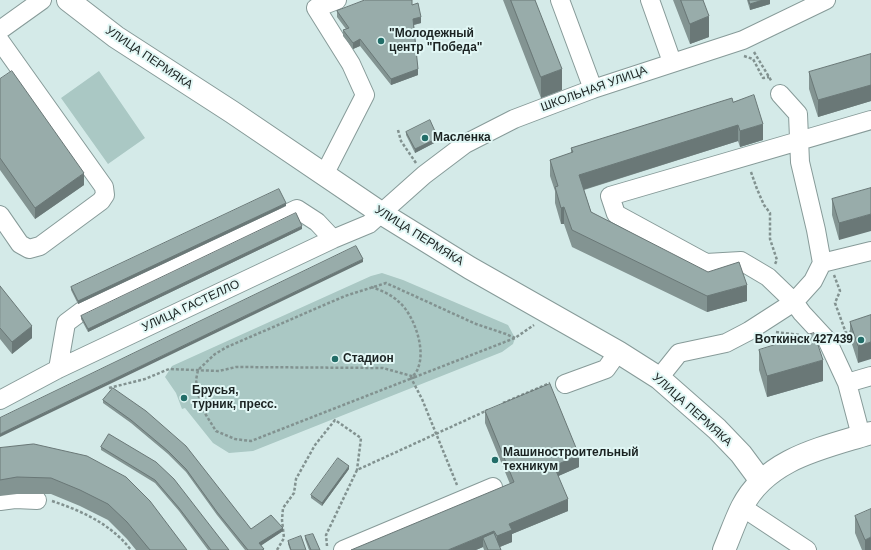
<!DOCTYPE html>
<meta charset="utf-8">
<style>
body{margin:0}
canvas{display:block;background:#d4eae8}
</style>
<canvas width="871" height="550"></canvas>
<script>
const ctx = document.querySelector('canvas').getContext('2d');
ctx.lineJoin = 'round';
function fill(path, color) { ctx.fillStyle = color; ctx.fill(path, 'evenodd'); }
function strokePath(path, color, width, dash) { ctx.strokeStyle = color; ctx.lineWidth = width; ctx.lineCap = dash ? 'butt' : 'round'; ctx.setLineDash(dash || []); ctx.stroke(path); }
function write(font, color, halo, rows, align = 'center') {
  ctx.font = font + ' Arial,sans-serif'; ctx.lineWidth = 4; ctx.setLineDash([]); ctx.textBaseline = 'middle'; ctx.strokeStyle = halo; ctx.fillStyle = color; for (const [text, x, y, turn = 0] of rows) {
    ctx.save(); ctx.translate(x, y); ctx.rotate((+turn || 0) * Math.PI / 180); ctx.textAlign = isNaN(turn) ? turn : align; if (halo) ctx.strokeText(text, 0, 0); ctx.fillText(text, 0, 0); ctx.restore();
  }
}
fill(new Path2D(`
 M99,71L145,138L108,164L61,98Z
 M382,273L403,280L508,325L515,338L513,344L502,352L253,451L229,453L213,443L185,408L182,409L176,393L165,377L172,366L371,276Z`), '#aac8c4');
const minor = new Path2D(`
 M560,0L593,89
 M650,0L672,62
 M0,30L42,0
 M0,41L104,187L105,195L101,201L40,246L29,249L20,244L0,215
 M324,175L365,95L351,64L316,8L337,0
 M822,263L871,251
 M58,369L66,323L82,311L297,209L317,222L333,239
 M659,378L679,353L726,343L749,331L794,302L813,281L822,263L816,230L800,162L798,114L780,94
 M847,383L871,376
 M565,384L606,369L618,352
 M0,400L58,369L333,239L369,224L424,175L465,144L514,119L593,89L743,40L826,0
 M861,436L847,383L827,340L802,313L794,302L768,277L741,261L706,263L616,214L610,196L871,120
 M0,501L15,499L37,500
 M742,507L807,550
 M343,550L493,487`);
const major = new Path2D(`
 M68,0L116,37L232,112L381,213L470,268L618,352L659,378L717,429L741,454L761,481
 M724,550C730,536 735,521 742,507C767,458 823,448 871,433`);
strokePath(minor, '#879b99', 20);
strokePath(major, '#879b99', 24);
strokePath(new Path2D(`
 M754,52L772,82
 M744,56L753,59L763,78L769,77
 M398,130L401,141L416,163
 M751,172L757,189L764,205L770,213V239L777,260L775,264
 M834,275L840,291L835,303L846,333
 M371,287C381,290 392,295 399,302C414,315 426,349 418,368C417,372 414,375 411,378L422,399L457,485
 M776,332L800,335
 M840,335L853,331
 M415,377L251,441L235,439L216,431L206,415L200,403L196,380L198,370L215,354L227,347L345,296L386,283L476,324L506,334L515,338
 M109,388L145,379L169,369L219,371L236,367L383,368L415,377L515,338L534,325
 M503,403L550,383
 M52,501C82,511 111,524 131,550
 M327,546L326,535L357,470L488,410
 M277,550L284,538L282,520L283,508L294,493L296,479L315,445L335,420L361,438L357,470`), '#829290', 2.5, [3, 2]);
strokePath(minor, '#fff', 18);
strokePath(major, '#fff', 22);
fill(new Path2D(`
 M503,0H535L562,90L541,98Z
 M673,0H703L709,37L690,44Z
 M747,0H770V4L750,10Z
 M412,5L421,23L414,25L418,75L391,85L360,46L353,49L343,36V30L346,29L337,17V11Z
 M871,54V101L818,117L809,89V72Z
 M0,79L84,185L35,219L0,170Z
 M733,102L763,140L740,147L738,141L584,190L591,212L747,301L707,312L572,247L564,224H561L555,203V191L550,176V160L571,153V148Z
 M406,132L438,141L415,153L406,135Z
 M871,188L839,240L832,215V199Z
 M286,206L78,304L71,290V287Z
 M302,229L88,332L81,319V316Z
 M0,286L32,338L12,354L0,339Z
 M871,315L858,363L850,338V322Z
 M759,350L823,381L767,397L759,370Z
 M113,388L251,529L283,531L261,545L264,550H245L217,515L186,472L168,454L131,423L103,403V400Z
 M485,411L579,467L558,476L568,511L512,534V542L500,547L501,550H484L483,547L476,550L510,484L485,423Z
 M109,434L229,550H208L179,511L155,483L101,450V447Z
 M34,444L187,550H136L127,539L108,520L80,506L51,494H17L0,496V448Z
 M349,469L322,506L311,498V495Z
 M855,516L871,550H862L855,533Z
 M305,536L320,550H309L305,539Z
 M288,541L306,550H290L288,544Z`), '#839492');
fill(new Path2D(`
 M763,0H770V4L750,10V4Z
 M709,16V37L690,44V24Z
 M421,17V23L413,25V19Z
 M360,39V46L353,49V43Z
 M418,69V75L391,85V79Z
 M562,69V90L541,98V77Z
 M871,85V101L818,117V100Z
 M763,124V140L740,147V131Z
 M738,125V141L579,191V175Z
 M438,138V141L415,153V149Z
 M84,173V185L35,219V208Z
 M286,203V206L78,304V301Z
 M564,207V224H561V208Z
 M871,214V231L839,240V223Z
 M302,226V229L88,332V329Z
 M363,259V262L0,437V434Z
 M747,285V301L707,312V296Z
 M32,326V338L12,354V342Z
 M871,342V359L858,363V346Z
 M823,360V381L767,397V376Z
 M579,455V467L554,478V466Z
 M349,466V469L322,506V503Z
 M568,499V511L512,534V542L497,548V536L509,524Z
 M283,528V531L259,547V543Z
 M494,531V543L483,538V547L476,550H448Z
 M871,537V550H865V540Z`), '#6a7877');
const building = new Path2D(`
 M365,0H412V5L418,3L421,17L413,19L418,69L391,79L360,39L353,43L343,30L349,28L337,11Z
 M511,0H535L562,69L541,77Z
 M681,0H703L709,16L690,24Z
 M749,0H763L750,4Z
 M871,54V85L818,100L809,72Z
 M12,71L84,173L35,208L0,158V79Z
 M754,95L763,124L740,131L738,125L579,175L591,212L708,272L739,262L747,285L707,296L572,230L564,207L561,208L555,187L558,186L550,160L573,152L571,148L732,98L733,102Z
 M430,120L438,138L415,149L406,132Z
 M871,188V214L839,223L832,199Z
 M279,189L286,203L78,301L71,287Z
 M296,213L302,226L88,329L81,316Z
 M356,246L363,259L0,434V418Z
 M0,286L32,326L12,342L0,328Z
 M871,315V342L858,346L850,322Z
 M814,333L823,360L767,376L759,350Z
 M550,384L579,455L554,466L568,499L509,524L512,530L497,536L494,531L448,550H351L514,482L485,411Z
 M113,388L146,411L186,446L251,529L271,515L283,528L259,543L264,549L262,550H248L217,512L186,469L168,451L131,420L103,400Z
 M109,434L156,462L174,479L229,550H211L179,508L155,480L101,447Z
 M34,444L87,456L126,477L150,501L187,550H150L127,522L108,504L80,490L51,478L17,477L0,480V448Z
 M338,458L349,466L322,503L311,495Z
 M871,509V537L865,540L855,516Z
 M494,533L501,550H488L483,538Z
 M313,534L320,550H311L305,536Z
 M301,536L306,550H291L288,541Z`);
fill(building, '#98acaa');
strokePath(building, '#6a7877', 1);
for (const [x, y, r, color] of [
 [381,41,4,"#226d68"],
 [425,138,4,"#226d68"],
 [861,340,4,"#226d68"],
 [335,359,4,"#226d68"],
 [184,398,4,"#226d68"],
 [495,460,4,"#226d68"]
]) { const dot = new Path2D(); dot.arc(x, y, r, 0, 2 * Math.PI); ctx.fillStyle = color; ctx.fill(dot); strokePath(dot, '#e1f7f5', 1.5); }
write('bold 12px', '#1b2322', '#e1f7f5', [
 ["\"Молодежный",389,34],
 ["центр \"Победа\"",389,48],
 ["Масленка",433,138],
 ["Воткинск 427439",853,340,"right"],
 ["Стадион",343,359],
 ["Брусья,",192,391],
 ["турник, пресс.",192,405],
 ["Машиностроительный",503,453],
 ["техникум",503,467]
], 'left');
write('12px', '#1b2322', '#e1f7f5', [
 ["УЛИЦА ПЕРМЯКА",149,58,34],
 ["ШКОЛЬНАЯ УЛИЦА",594,89,-20],
 ["УЛИЦА ПЕРМЯКА",419,236,32],
 ["УЛИЦА ГАСТЕЛЛО",191,306,-25],
 ["УЛИЦА ПЕРМЯКА",692,410,42]
]);
</script>
